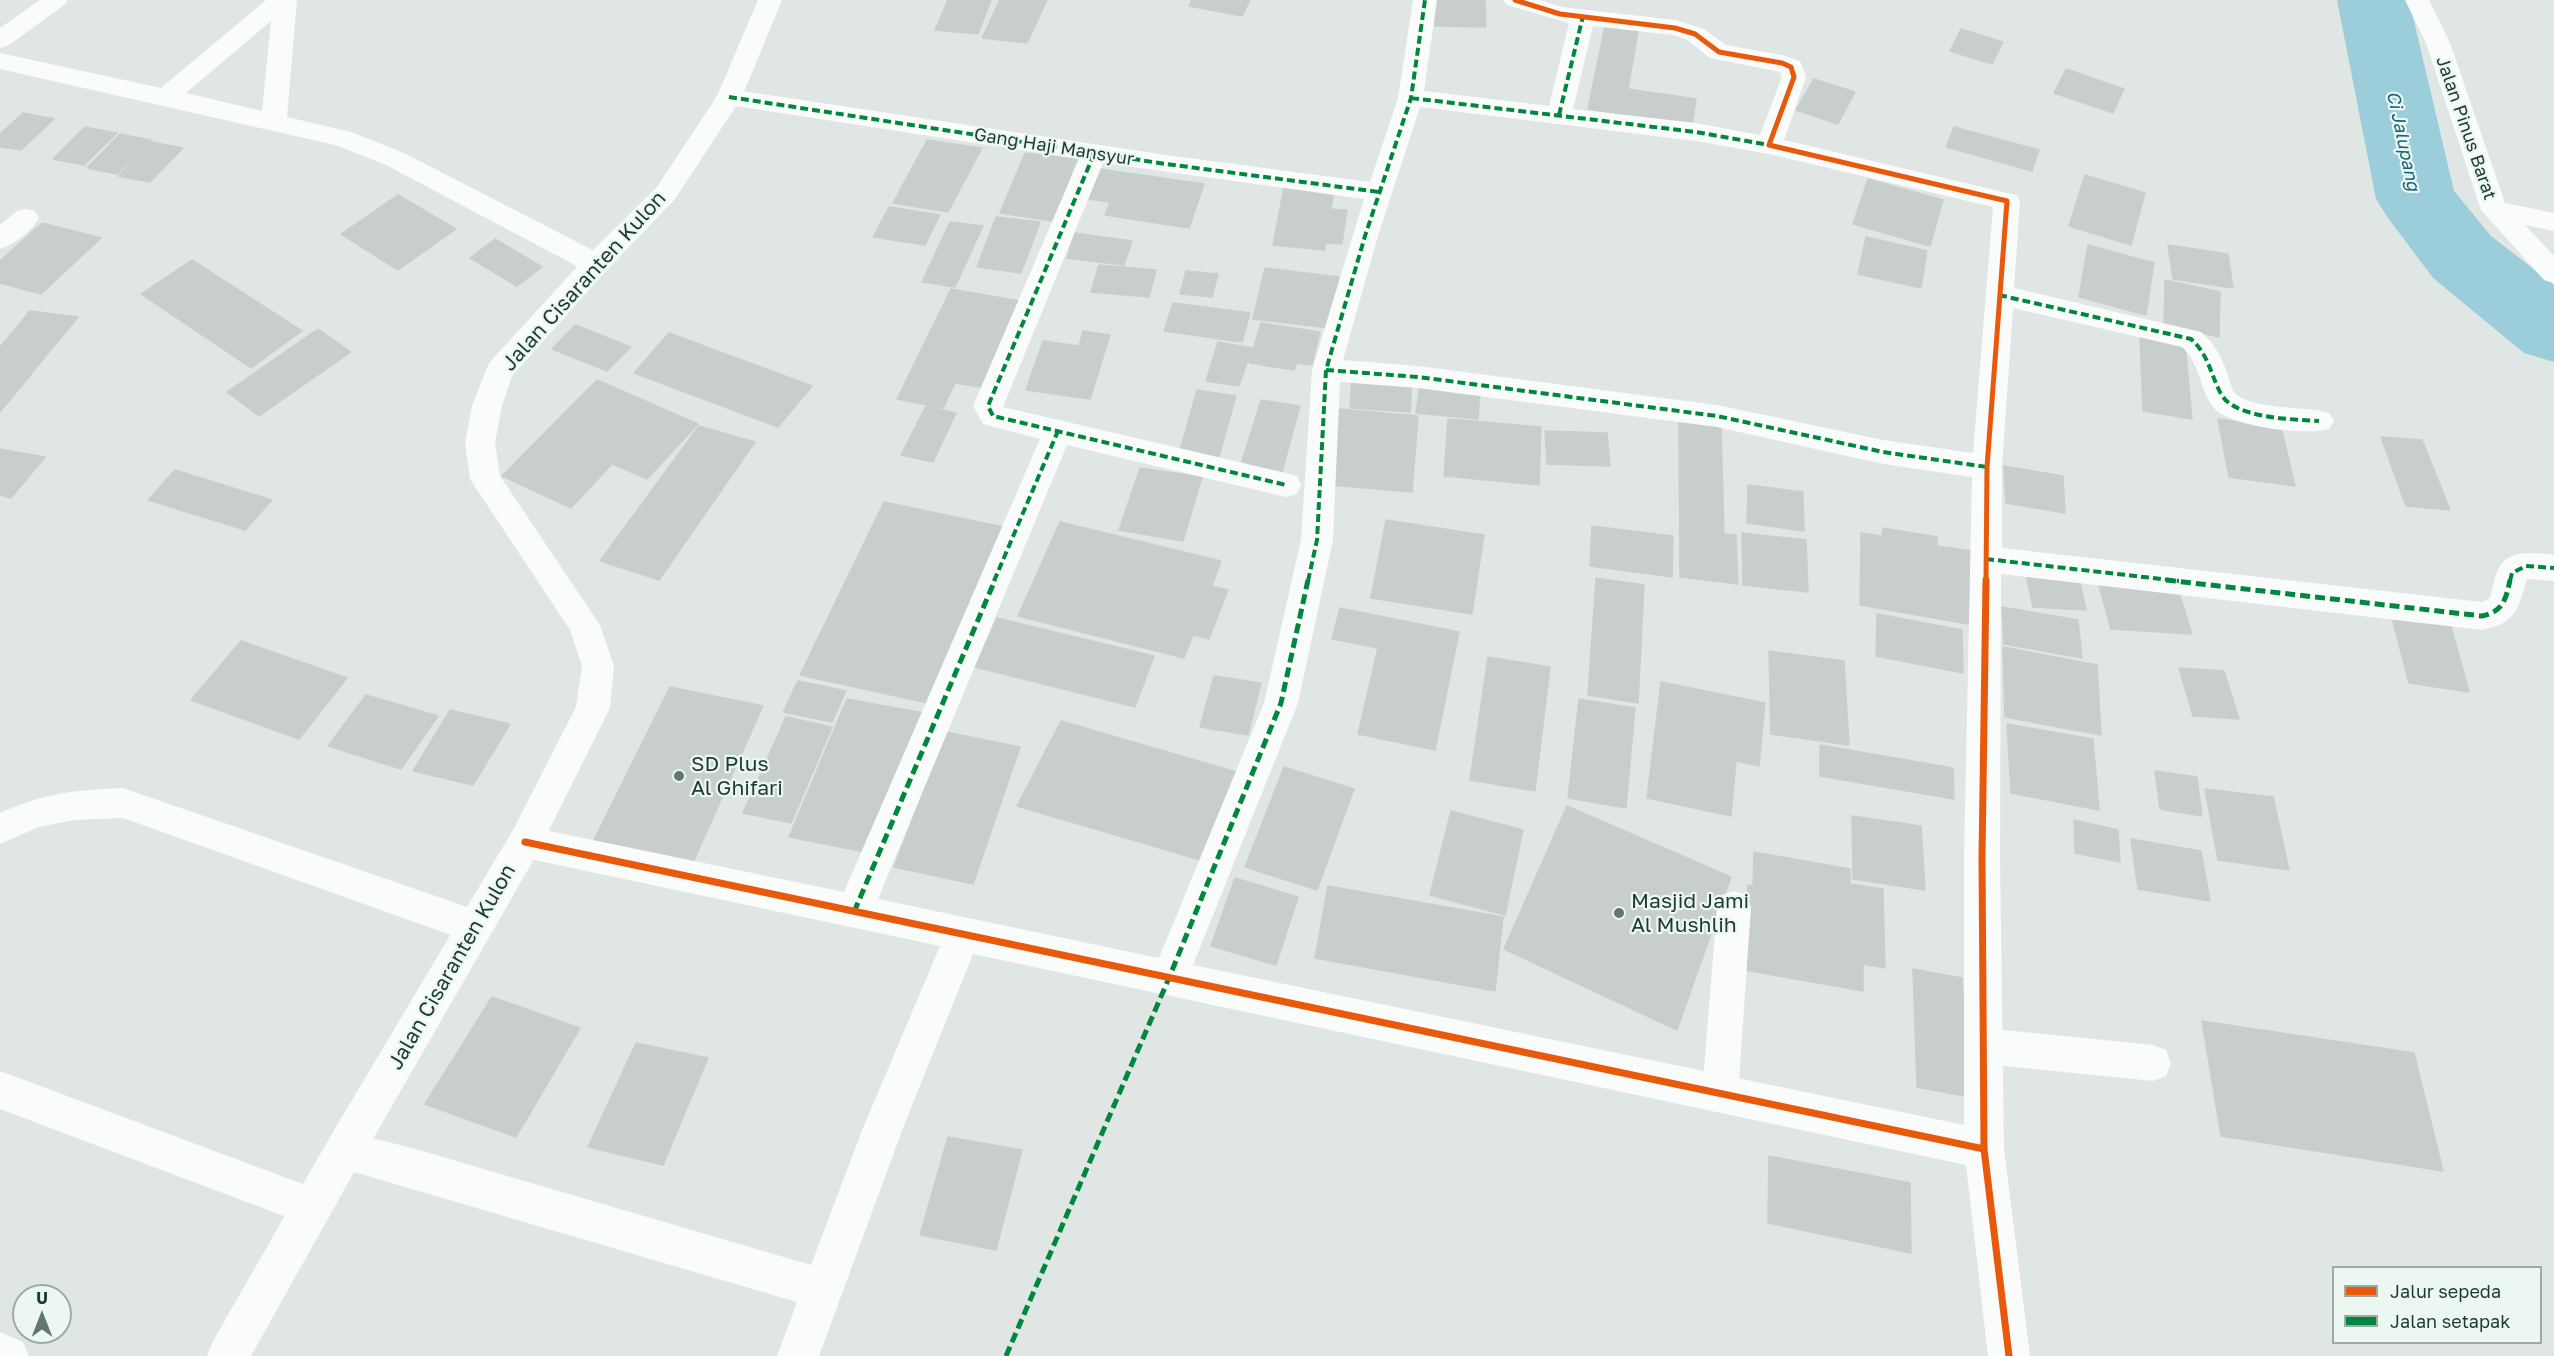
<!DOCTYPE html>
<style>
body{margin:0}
#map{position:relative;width:2554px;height:1356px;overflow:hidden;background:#e0e6e4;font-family:"Golos Text",sans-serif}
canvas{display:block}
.legend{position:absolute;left:2332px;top:1266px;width:210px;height:78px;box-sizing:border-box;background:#edf7f2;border:2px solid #9aaca6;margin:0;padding:8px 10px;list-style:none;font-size:18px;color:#1d3b34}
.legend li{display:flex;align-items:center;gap:12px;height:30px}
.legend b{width:30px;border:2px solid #9aaca6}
.north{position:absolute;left:12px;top:1284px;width:60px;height:60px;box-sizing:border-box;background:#edf7f2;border:2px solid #9aaca6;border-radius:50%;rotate:0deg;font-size:16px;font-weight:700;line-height:24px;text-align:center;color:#1d3b34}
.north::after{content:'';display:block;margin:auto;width:21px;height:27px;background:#617772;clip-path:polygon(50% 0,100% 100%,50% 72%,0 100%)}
</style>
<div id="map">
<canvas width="2554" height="1356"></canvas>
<ul class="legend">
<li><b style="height:8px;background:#e8590c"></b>Jalur sepeda</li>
<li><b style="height:8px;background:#00873e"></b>Jalan setapak</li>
</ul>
<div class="north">U</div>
</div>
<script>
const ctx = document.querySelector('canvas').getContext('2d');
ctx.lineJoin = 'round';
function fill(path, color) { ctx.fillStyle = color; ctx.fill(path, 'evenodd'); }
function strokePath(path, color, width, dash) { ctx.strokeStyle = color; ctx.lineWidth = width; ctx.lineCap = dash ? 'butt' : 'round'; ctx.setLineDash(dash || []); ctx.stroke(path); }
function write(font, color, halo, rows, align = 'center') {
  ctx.font = font + ' "Golos Text",sans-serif'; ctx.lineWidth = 4.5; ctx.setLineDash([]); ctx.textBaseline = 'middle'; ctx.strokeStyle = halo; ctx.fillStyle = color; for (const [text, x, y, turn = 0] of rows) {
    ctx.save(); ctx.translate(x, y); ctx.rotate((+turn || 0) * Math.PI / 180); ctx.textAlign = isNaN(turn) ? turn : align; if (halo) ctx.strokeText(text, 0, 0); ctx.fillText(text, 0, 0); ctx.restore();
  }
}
fill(new Path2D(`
 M2337,0H2409L2454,191L2491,236L2554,285V362L2524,353L2433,278L2388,218L2376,199Z`), '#9bceda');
const building = new Path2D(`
 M948,0H991L978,34L935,30Z
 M1000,0H1047L1027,43L982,38Z
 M1192,0H1250L1242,16L1189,6Z
 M1435,0H1485L1486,27L1435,26Z
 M1605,26L1638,31L1628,89L1696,99L1692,126L1588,109Z
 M1961,29L2003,42L1992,64L1950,51Z
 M2066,69L2124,89L2113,113L2054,93Z
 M1814,79L1855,92L1838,124L1796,110Z
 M23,113L54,119L21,150L0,147V134Z
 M85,127L117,133L84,165L53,159Z
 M1954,127L2039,150L2032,171L1946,147Z
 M120,134L151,140L117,174L87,168Z
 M927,140L982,148L948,212L893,203Z
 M151,142L183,148L150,182L118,176Z
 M1025,153L1077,159L1053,221L1000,213Z
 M1100,169L1204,184L1189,228L1105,215L1110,202L1088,199Z
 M2085,175L2145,193L2131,245L2069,226Z
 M1868,179L1943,200L1930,246L1853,224Z
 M1284,187L1334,191L1331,209L1347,210L1342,244L1325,243V250L1273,245Z
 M398,195L456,229L398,270L341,234Z
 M889,207L940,215L925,245L873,237Z
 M996,217L1040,222L1021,273L977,267Z
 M950,222L983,226L955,287L922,282Z
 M42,223L101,238L41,294L0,283V261Z
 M1075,233L1132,241L1124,265L1067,258Z
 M1866,237L1927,251L1921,288L1858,274Z
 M495,239L542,267L517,286L470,258Z
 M2088,245L2154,263L2146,315L2079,297Z
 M2168,245L2228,254L2233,288L2173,279Z
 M192,260L302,331L251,368L141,294Z
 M1099,265L1156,270L1149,297L1091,292Z
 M1265,268L1339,277L1329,328L1253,319Z
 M1186,271L1218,274L1212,297L1180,294Z
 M2165,280L2220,292L2219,337L2164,324Z
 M951,289L1025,302L987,388L955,383L943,408L897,399Z
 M1173,303L1250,313L1242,342L1164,331Z
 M30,311L78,317L0,412V347Z
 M1261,323L1320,332L1312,365L1297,363L1294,370L1249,363Z
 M575,325L631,347L607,371L552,349Z
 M318,329L351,352L259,416L227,392Z
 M1083,331L1110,335L1090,399L1026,390L1043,341L1079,346Z
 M669,333L812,386L778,427L634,373Z
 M2140,336L2185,344L2192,419L2143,411Z
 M1218,342L1252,348L1239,386L1206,381Z
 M1352,379L1412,382L1410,412L1350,408Z
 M597,380L698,424L647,479L612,464L571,508L502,476Z
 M1420,383L1480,390L1478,419L1416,413Z
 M1197,390L1236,396L1218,460L1179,454Z
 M1261,400L1300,406L1280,479L1239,471Z
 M926,406L956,413L933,462L901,455Z
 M1339,409L1418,416L1412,492L1330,485Z
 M1448,419L1541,427L1539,485L1444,476Z
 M2218,419L2281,427L2295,486L2229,477Z
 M1679,421L1721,424L1724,534L1736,535L1738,584L1680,577Z
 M699,426L755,442L659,580L600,561Z
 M1545,431L1607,433L1610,466L1547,464Z
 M2381,437L2422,440L2450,510L2406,506Z
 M0,449L45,457L11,498L0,495Z
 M2004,466L2063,476L2065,513L2006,503Z
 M1140,468L1202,477L1183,541L1119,530Z
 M175,470L272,500L245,530L148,500Z
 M1748,485L1803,492L1804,531L1747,523Z
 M884,502L1008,528L932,704L800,675Z
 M1386,520L1484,535L1472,614L1371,598Z
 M1060,522L1221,561L1212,586L1228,590L1209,639L1193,635L1184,658L1018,616Z
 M1592,526L1673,536L1672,577L1590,566Z
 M1883,528L1937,537V546L1972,551L1974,625L1860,605L1861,533L1882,536Z
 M1742,533L1806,540L1808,592L1743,585Z
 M2026,575L2079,579L2086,610L2033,607Z
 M1596,578L1644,585L1638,703L1588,695Z
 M2098,582L2177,586L2192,634L2111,629Z
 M2002,607L2078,620L2082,658L2004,644Z
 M1340,608L1459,632L1435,750L1358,734L1378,648L1332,639Z
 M2390,610L2449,619L2469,692L2409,683Z
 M1877,614L1962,630L1963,673L1876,656Z
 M997,618L1154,656L1135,707L975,667Z
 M241,641L347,678L299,739L191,700Z
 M2003,647L2097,665L2101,735L2005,717Z
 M1769,651L1844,661L1849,745L1771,734Z
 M1488,657L1550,667L1535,791L1470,780Z
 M2179,668L2224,671L2239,719L2193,716Z
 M1214,676L1261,683L1248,735L1200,727Z
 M798,681L846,691L832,722L783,712Z
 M1661,682L1765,703L1759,766L1736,761L1731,816L1647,798Z
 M670,687L763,706L691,867L591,846Z
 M366,695L438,716L401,769L328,746Z
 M847,699L924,713L870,853L789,837Z
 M1579,699L1635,708L1626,808L1568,798Z
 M450,710L510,724L473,785L413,771Z
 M786,717L832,727L791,823L743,813Z
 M1061,721L1240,773L1207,862L1017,806Z
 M2007,724L2093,739L2099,810L2011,793Z
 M946,732L1020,747L973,884L894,867Z
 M1820,745L1953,768L1954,799L1820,776Z
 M1284,767L1354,789L1317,890L1245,867Z
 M2155,771L2197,777L2202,816L2160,809Z
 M2205,789L2273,797L2289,870L2218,860Z
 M1567,806L1731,877L1677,1030L1504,949Z
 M1451,811L1523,830L1505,915L1430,895Z
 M1852,816L1921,826L1925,890L1853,879Z
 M2074,820L2118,830L2120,862L2075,853Z
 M2131,839L2201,851L2210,901L2138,889Z
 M1754,852L1850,869V884L1883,889L1885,968L1863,964V991L1745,970L1748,885L1753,886Z
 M1235,878L1298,897L1276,965L1211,946Z
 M1328,886L1503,917L1495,991L1315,958Z
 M1913,969L1962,978L1963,994L1973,996L1969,1097L1917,1087Z
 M492,997L580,1028L516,1137L425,1104Z
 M2202,1021L2414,1053L2443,1171L2221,1136Z
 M636,1043L708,1058L663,1165L588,1147Z
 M948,1137L1022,1150L996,1250L920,1235Z
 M1769,1156L1910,1183L1911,1253L1768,1223Z`);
fill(building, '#c7cecb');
strokePath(building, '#c8cfcd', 1.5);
fill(new Path2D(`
 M123,788L476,910L488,915L493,927L488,939L476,944L123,818L75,820L39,827L0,844V813C44,793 75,790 123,788Z
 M1734,891L1746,895L1751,907L1738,1094L1733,1107L1720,1112L1707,1107L1702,1094L1717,907L1722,895Z
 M1984,1028L2153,1045L2166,1050L2171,1063L2166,1076L2153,1081L1984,1064L1971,1059L1966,1046L1971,1033Z
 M0,1332L23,1342L29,1356H0Z`), '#fafbfb');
fill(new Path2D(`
 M40,0H68L64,5L9,45L0,48V28Z
 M266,0H297L287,117L351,132L404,153L606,257L610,264L606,271L596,274L586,271L386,165L335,145L0,69V53L161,88ZM271,21L262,111L186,93Z
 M1413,0H1437L1424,91L1549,106L1569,23L1507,5L1503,0H1540L1562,7L1675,20L1704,29L1726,45L1782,55L1800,61L1806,77L1784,140L2016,195L2020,201L2014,288L2201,332C2213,342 2221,355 2226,370C2229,377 2230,386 2234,392C2248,410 2308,406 2329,413L2334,421L2329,429C2308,436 2229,427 2214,408C2199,390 2201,364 2182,347L2013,308L2002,467V548L2482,602L2490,598C2493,587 2494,575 2500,566C2511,549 2538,553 2554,555V581L2527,579C2518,610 2516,623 2482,630L2001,574L2000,857L2004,1149L2030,1356H1988L1966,1165L973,954L903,1128L819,1356H777L797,1302L330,1165L324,1151L330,1137L344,1131L412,1148L811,1265L863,1128L940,946L525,858L513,854L507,842L513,830L525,826L844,892L1040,439L983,424L973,406L1079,159L729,105L720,103L716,97L720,91L729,89L1166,155L1370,182L1398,98ZM1593,26L1673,35L1686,39L1710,58L1780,72L1782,77L1760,135L1696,123L1573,109ZM1420,107L1696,141L1769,154L1993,207L1973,453L1883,440L1717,405L1418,366L1343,360L1378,236ZM1103,163L1364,199L1312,370L1301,540L1264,703L1159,958L878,899L1067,445L1286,497L1297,494L1301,485L1297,476L1286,473L1003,407ZM1340,382L1418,388L1717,427L1883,464L1972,477L1964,857V1125L1193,965L1298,703L1333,540Z
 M2405,0H2429L2450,43L2505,203L2554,213V231L2525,225L2554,256V283L2544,280L2481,210L2426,43Z
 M26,209L35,211L39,218C32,231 15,244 0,249V225L17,211Z
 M0,1071L327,1193L333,1207L327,1221L313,1227L0,1109Z`), '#fafbfb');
fill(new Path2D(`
 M758,0H782L742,97L675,199L606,271L512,376L502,406L495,443L500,476L600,625L614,666L610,708L537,854L358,1165L251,1356H207L213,1341L330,1137L513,830L576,707L582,666L570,630L470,479L465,443L472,406L489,363L586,257L657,187L717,96Z`), '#fafbfb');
strokePath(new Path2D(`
 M729,97L1166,164L1379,192
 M1411,98L1696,132L1769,145
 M1559,115L1583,16
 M1094,154L988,406L993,416L1286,485
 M1999,295L2191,339C2208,354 2210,372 2220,392C2232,419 2292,419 2319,421
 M1326,370L1418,377L1717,416L1883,452L1987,467
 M1986,559L2179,581
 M994,581L1058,431
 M1308,581L1317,540L1326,370L1365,236L1411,98L1425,0
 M2510,581L2512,573L2526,566L2554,568`), '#00873e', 4, [8, 4]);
strokePath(new Path2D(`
 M2166,580L2482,616C2503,612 2506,599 2510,580
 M854,912L995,580
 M1006,1356L1169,978L1281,703L1308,580`), '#00873e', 5, [10, 5]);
strokePath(new Path2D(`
 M1515,0L1560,14L1675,28L1695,34L1719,52L1782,63L1791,67L1794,77L1769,145L2007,201L1987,467L1986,581`), '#e8590c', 5);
strokePath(new Path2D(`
 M1986,580L1982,857L1984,1149L2009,1356
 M525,842L1984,1149`), '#e8590c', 7);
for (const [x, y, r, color] of [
 [679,776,6,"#617772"],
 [1619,913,6,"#617772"]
]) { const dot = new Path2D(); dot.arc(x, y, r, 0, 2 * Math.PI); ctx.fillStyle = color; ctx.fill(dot); strokePath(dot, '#edf7f2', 2); }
write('18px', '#1d3b34', '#edf7f2', [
 ["Jalan Pinus Barat",2466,128,71],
 ["Gang Haji Mansyur",1054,147,9]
]);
write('italic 18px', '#12657b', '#edf7f2', [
 ["Ci Jalupang",2403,141,78]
]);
write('21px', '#1d3b34', '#edf7f2', [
 ["Jalan Cisaranten Kulon",584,281,-48],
 ["Jalan Cisaranten Kulon",452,967,-60]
]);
write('21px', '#1d3b34', '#edf7f2', [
 ["SD Plus",691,764],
 ["Al Ghifari",691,788],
 ["Masjid Jami",1631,901],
 ["Al Mushlih",1631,925]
], 'left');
</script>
